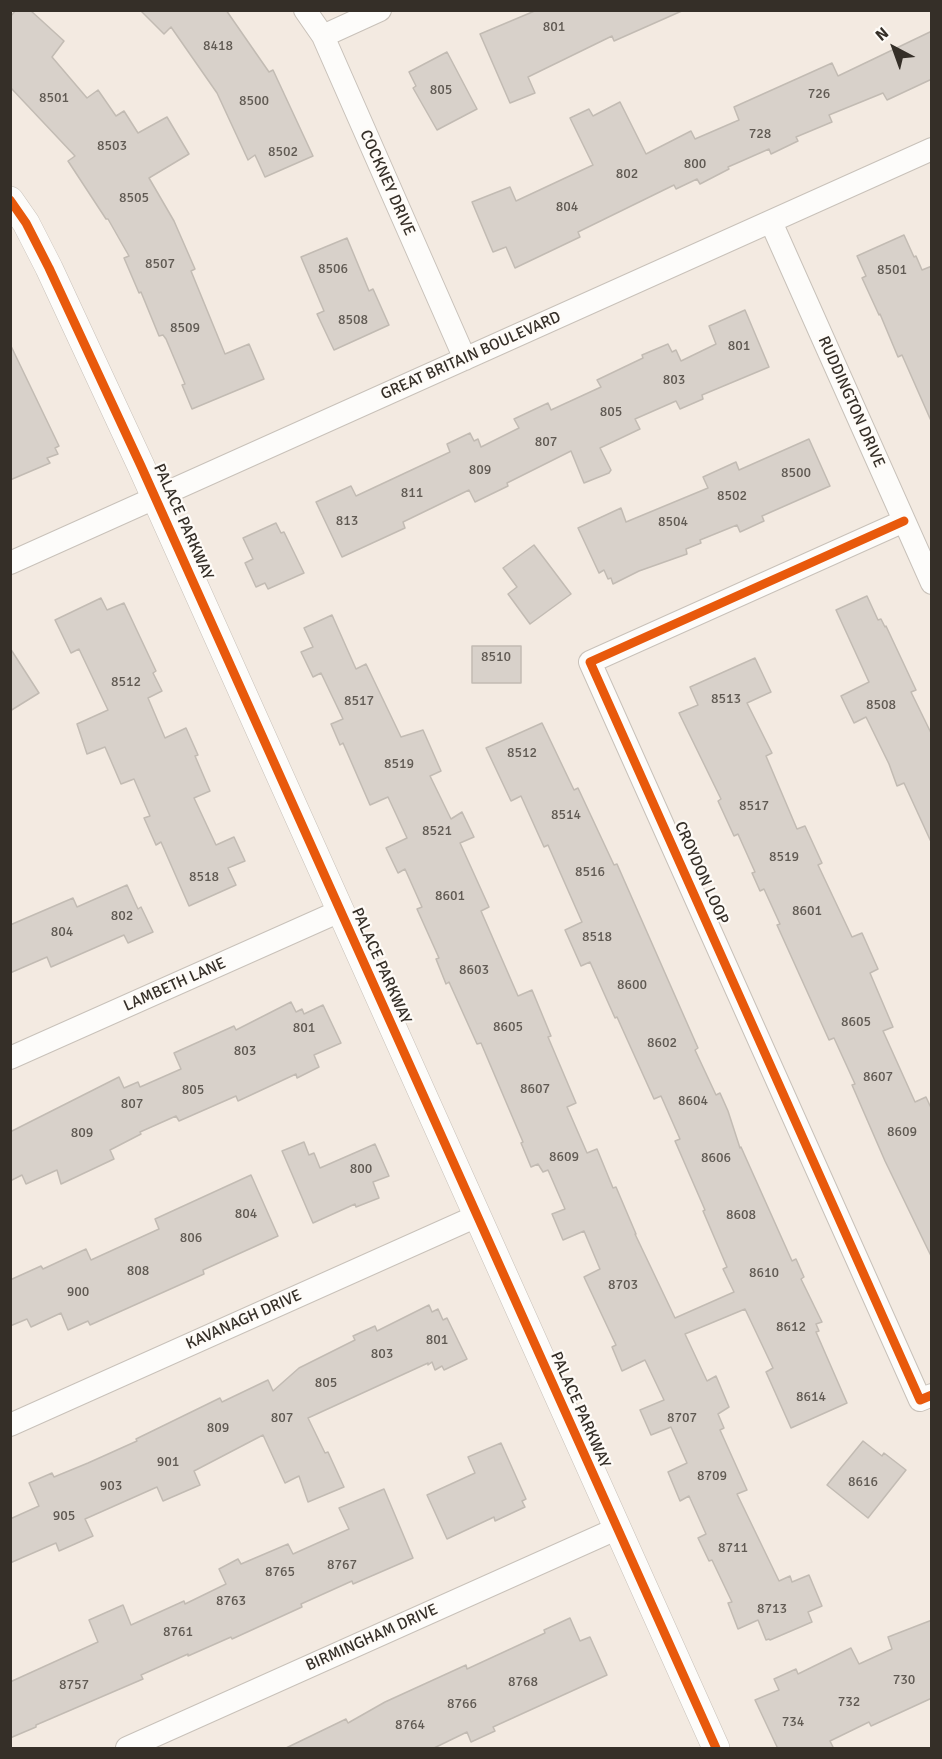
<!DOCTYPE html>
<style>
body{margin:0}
#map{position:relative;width:942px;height:1759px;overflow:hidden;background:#f3eae1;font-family:Signika,sans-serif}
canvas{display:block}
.frame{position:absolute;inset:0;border:12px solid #352f28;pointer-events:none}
.north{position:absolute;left:864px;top:18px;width:60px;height:60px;-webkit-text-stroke:4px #fefbf7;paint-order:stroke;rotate:319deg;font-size:16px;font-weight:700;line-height:24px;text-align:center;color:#352f28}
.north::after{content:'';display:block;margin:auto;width:21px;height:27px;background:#352f28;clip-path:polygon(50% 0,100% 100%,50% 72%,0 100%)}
</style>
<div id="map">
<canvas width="942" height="1759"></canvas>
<div class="frame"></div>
<div class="north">N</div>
</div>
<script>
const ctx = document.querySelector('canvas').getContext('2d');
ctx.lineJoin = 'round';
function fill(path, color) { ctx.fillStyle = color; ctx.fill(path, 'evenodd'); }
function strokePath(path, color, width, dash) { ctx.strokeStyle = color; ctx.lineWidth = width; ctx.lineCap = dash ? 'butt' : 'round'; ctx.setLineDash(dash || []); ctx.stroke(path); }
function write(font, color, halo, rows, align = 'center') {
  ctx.font = font + ' Signika,sans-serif'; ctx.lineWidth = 4.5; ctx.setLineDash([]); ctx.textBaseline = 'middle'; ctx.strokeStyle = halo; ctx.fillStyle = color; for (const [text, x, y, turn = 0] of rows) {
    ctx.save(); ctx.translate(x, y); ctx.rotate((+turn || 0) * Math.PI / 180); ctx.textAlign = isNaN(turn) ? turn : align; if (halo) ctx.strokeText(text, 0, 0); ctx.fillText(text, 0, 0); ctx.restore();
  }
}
const building = new Path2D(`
 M16,10H30L64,41L52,57L87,98L98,90L116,116L124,111L138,133L167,117L189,154L149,178L174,221L195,269L191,271L225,354L249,344L264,379L192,409L182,385L185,384L166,339L163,335L159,336L141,292L139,293L124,258L129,256L108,219H106L68,161L75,156L10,87V17Z
 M140,10H226L269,72L273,70L313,156L265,177L255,155L248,160L217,93L171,27L164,34Z
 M537,10H684L614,41L612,36L528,77L535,93L510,103L480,34Z
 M932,31V79L887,100L883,93L829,115L832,122L796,137L798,141L771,154L769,149L728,167L729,169L700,184L697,179L676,189L674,185L578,232L580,237L515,268L506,247L493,252L472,202L510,187L516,201L593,165L570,118L589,109L593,116L620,102L646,154L691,131L695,139L739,120L734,107L832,63L838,76Z
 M447,52L477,109L437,130L413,88L416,86L409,72Z
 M904,235L914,257L916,256L922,270L932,266V423L902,355L898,357L880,314L879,315L862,278L866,276L857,256Z
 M347,238L369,291L373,289L389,325L334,350L317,314L324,311L301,257Z
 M745,310L769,367L702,395L703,399L680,409L676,401L635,419L640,429L600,448L611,470L609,473L584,483L571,451L507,483L508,486L475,502L469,490L403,522L405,528L342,557L316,502L351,486L356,496L450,452L447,444L470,433L474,441L478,439L481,447L519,428L514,419L548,403L551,410L601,387L597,380L643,358L642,355L668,344L672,352L676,350L681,361L716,344L709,326Z
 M10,344L59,446L55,448L58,454L47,458L50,463L10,480Z
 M809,439L830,486L762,516L764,521L740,532L737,525L700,540L701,543L686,549L687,554L639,571L613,584L611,578L608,579L604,570L599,573L578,528L621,508L626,522L708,488L703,477L736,462L739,470Z
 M276,523L281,533L284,532L304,573L268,589L265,583L256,587L245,563L253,559L243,538Z
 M534,545L571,594L530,624L508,594L517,587L503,568Z
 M867,596L878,620L881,619L885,627L886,626L916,690L911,692L932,735V844L904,783L897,786L889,764L866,717L854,723L841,696L869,682L836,610Z
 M101,598L107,610L124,603L156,671L153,673L162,691L148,698L165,738L186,728L198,755L195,756L210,791L194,798L216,845L234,837L245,861L228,868L236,885L189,906L161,842L156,845L144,818L150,816L134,779L121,784L105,747L87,754L77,724L108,710L79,649L71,653L55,620Z
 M332,615L356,669L366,664L401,737L423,730L441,771L430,776L451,819L462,812L474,837L460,843L489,907L481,911L518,996L532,990L551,1036L548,1037L576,1103L567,1107L587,1153L597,1149L613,1188L616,1187L636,1234H635L675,1318L734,1292L723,1269L727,1267L703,1211L705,1210L675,1141L680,1139L661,1096L654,1099L617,1017L615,1018L590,962L581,966L565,930L582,922L548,845L544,847L521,796L511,801L486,748L542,723L574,790L578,788L614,865L617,864L698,1048L695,1050L716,1095L720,1093L728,1111L740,1148L741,1147L792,1261L796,1259L804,1277L801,1279L822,1322L816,1324L819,1331L816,1332L847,1403L791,1428L766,1372L773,1368L745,1309L685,1334L707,1381L716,1376L729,1407L718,1414L724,1428L720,1430L747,1490L737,1494L779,1581L790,1576L792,1582L809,1575L822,1606L808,1612L812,1622L770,1640L769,1639L766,1640L758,1620L738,1629L728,1603L732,1602L712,1560L709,1561L698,1538L706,1534L689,1496L680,1501L668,1472L687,1463L671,1427L651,1435L640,1410L664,1400L645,1360L622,1371L612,1347L616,1345L584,1277L600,1269L584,1231L563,1240L552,1214L565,1209L548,1170L543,1172L538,1164L531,1167L521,1143L523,1142L481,1043L477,1044L449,982L446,984L436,959L439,958L417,909L422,907L405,869L398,873L386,848L407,838L388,797L370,805L343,743L340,745L331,724L343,719L321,673L313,677L301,652L313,647L304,628Z
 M472,646H521V683H472Z
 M10,648L39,693L10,711Z
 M755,658L771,692L747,703L772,753L766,756L797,829L805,826L822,863L818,865L852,937L862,933L878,969L870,973L893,1027L883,1031L915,1102L926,1097L932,1110V1258L885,1161L852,1085L855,1084L834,1038L829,1040L777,925L780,924L764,889L760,891L752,873L755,872L738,834L734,836L718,801L721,799L679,713L698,705L690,687Z
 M127,885L138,909L141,907L153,932L128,943L124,935L51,967L47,957L10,973V925L73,898L77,907Z
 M291,1002L296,1012L302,1009L304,1014L323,1005L341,1043L314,1055L319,1067L297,1078L296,1074L238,1101L236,1096L179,1121L176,1116L140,1132L141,1134L110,1150L114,1159L61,1184L57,1170L26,1184L22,1175L10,1181V1132L119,1077L124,1088L138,1082L140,1087L181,1069L174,1053L234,1026L236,1030Z
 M304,1142L309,1155L314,1153L320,1168L375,1144L389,1176L373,1182L379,1198L356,1207L355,1204L313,1223L282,1151Z
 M251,1175L278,1236L203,1270L204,1274L90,1325L88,1321L68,1330L61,1313L31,1327L27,1319L10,1326V1280L41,1266L43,1269L86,1249L91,1260L159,1229L155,1219Z
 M429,1305L432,1312L438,1309L443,1320L447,1318L467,1359L444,1370L442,1366L435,1370L432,1362L428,1365V1363L308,1418L325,1453L328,1452L344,1487L308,1502L299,1476L285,1483L263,1435L194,1471L200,1485L163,1501L157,1487L85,1519L93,1536L59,1551L56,1543L10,1563V1519L39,1506L29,1483L52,1473L54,1477L88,1463L137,1441L136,1439L220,1398L222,1402L268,1380L273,1391L299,1368L355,1340L353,1336L375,1326L377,1331Z
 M863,1441L882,1456L884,1453L906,1470L868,1518L827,1485Z
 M501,1443L526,1499L522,1501L525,1507L495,1521L494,1517L447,1539L427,1495L475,1473L468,1457Z
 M384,1489L413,1558L353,1584L352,1581L301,1604L302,1607L232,1639L231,1637L188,1656V1654L141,1675L143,1679L36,1725V1727L10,1738V1682L98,1642L89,1620L123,1605L131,1625L184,1601L185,1604L226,1584L219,1569L238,1559L241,1564L288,1544L293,1554L349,1529L339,1508Z
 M570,1618L580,1641L590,1637L607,1675L493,1727L495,1731L471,1742L467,1732L432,1749H284L346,1719L348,1723L385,1702L466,1665L467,1669L545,1633L544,1630Z
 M932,1620V1698L871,1726L869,1722L830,1741L834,1749H778L755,1700L779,1690L774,1679L796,1669L798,1674L851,1648L859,1664L892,1649L888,1637Z`);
fill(building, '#d8d1ca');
strokePath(building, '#c2bbb3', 1.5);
const minor = new Path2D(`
 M305,10L323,36L465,359
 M323,36L380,10
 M771,222L932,583
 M904,521L590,662L920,1400L932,1395
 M10,563L932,149
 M10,1058L340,911
 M10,1425L477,1216
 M127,1748L616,1529`);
const tertiary = new Path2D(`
 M10,200L26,223L49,268L141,466L716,1748`);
strokePath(minor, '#c8c1b9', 24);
strokePath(tertiary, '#c8c1b9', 28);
strokePath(minor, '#fdfcfa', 22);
strokePath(tertiary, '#fdfcfa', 27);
strokePath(new Path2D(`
 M10,200L26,223L49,268L141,466L716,1748
 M904,521L590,662L920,1400L932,1395`), '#e8590c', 9);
write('14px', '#605a53', null, [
 ["801",554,27],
 ["8418",218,46],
 ["805",441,90],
 ["726",819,94],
 ["8501",54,98],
 ["8500",254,101],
 ["728",760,134],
 ["8503",112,146],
 ["8502",283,152],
 ["800",695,164],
 ["802",627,174],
 ["8505",134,198],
 ["804",567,207],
 ["8507",160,264],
 ["8506",333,269],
 ["8501",892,270],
 ["8508",353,320],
 ["8509",185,328],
 ["801",739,346],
 ["803",674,380],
 ["805",611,412],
 ["807",546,442],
 ["809",480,470],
 ["8500",796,473],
 ["811",412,493],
 ["8502",732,496],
 ["813",347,521],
 ["8504",673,522],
 ["8510",496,657],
 ["8512",126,682],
 ["8513",726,699],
 ["8517",359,701],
 ["8508",881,705],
 ["8512",522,753],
 ["8519",399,764],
 ["8517",754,806],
 ["8514",566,815],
 ["8521",437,831],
 ["8519",784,857],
 ["8516",590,872],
 ["8518",204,877],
 ["8601",450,896],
 ["8601",807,911],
 ["802",122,916],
 ["804",62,932],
 ["8518",597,937],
 ["8603",474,970],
 ["8600",632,985],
 ["8605",856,1022],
 ["8605",508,1027],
 ["801",304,1028],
 ["8602",662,1043],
 ["803",245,1051],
 ["8607",878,1077],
 ["8607",535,1089],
 ["805",193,1090],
 ["8604",693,1101],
 ["807",132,1104],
 ["8609",902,1132],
 ["809",82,1133],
 ["8609",564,1157],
 ["8606",716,1158],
 ["800",361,1169],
 ["804",246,1214],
 ["8608",741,1215],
 ["806",191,1238],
 ["808",138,1271],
 ["8610",764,1273],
 ["8703",623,1285],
 ["900",78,1292],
 ["8612",791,1327],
 ["801",437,1340],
 ["803",382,1354],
 ["805",326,1383],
 ["8614",811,1397],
 ["807",282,1418],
 ["8707",682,1418],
 ["809",218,1428],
 ["901",168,1462],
 ["8709",712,1476],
 ["8616",863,1482],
 ["903",111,1486],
 ["905",64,1516],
 ["8711",733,1548],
 ["8767",342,1565],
 ["8765",280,1572],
 ["8763",231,1601],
 ["8713",772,1609],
 ["8761",178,1632],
 ["730",904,1680],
 ["8768",523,1682],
 ["8757",74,1685],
 ["732",849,1702],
 ["8766",462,1704],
 ["734",793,1722],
 ["8764",410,1725]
]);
write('16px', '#352f28', '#fefbf7', [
 ["COCKNEY DRIVE",387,183,66],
 ["GREAT BRITAIN BOULEVARD",471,356,-24],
 ["RUDDINGTON DRIVE",851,402,66],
 ["PALACE PARKWAY",183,522,66],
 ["CROYDON LOOP",701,873,66],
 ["PALACE PARKWAY",381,966,66],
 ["LAMBETH LANE",175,985,-24],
 ["KAVANAGH DRIVE",244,1320,-24],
 ["PALACE PARKWAY",580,1410,66],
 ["BIRMINGHAM DRIVE",372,1638,-24]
]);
</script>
